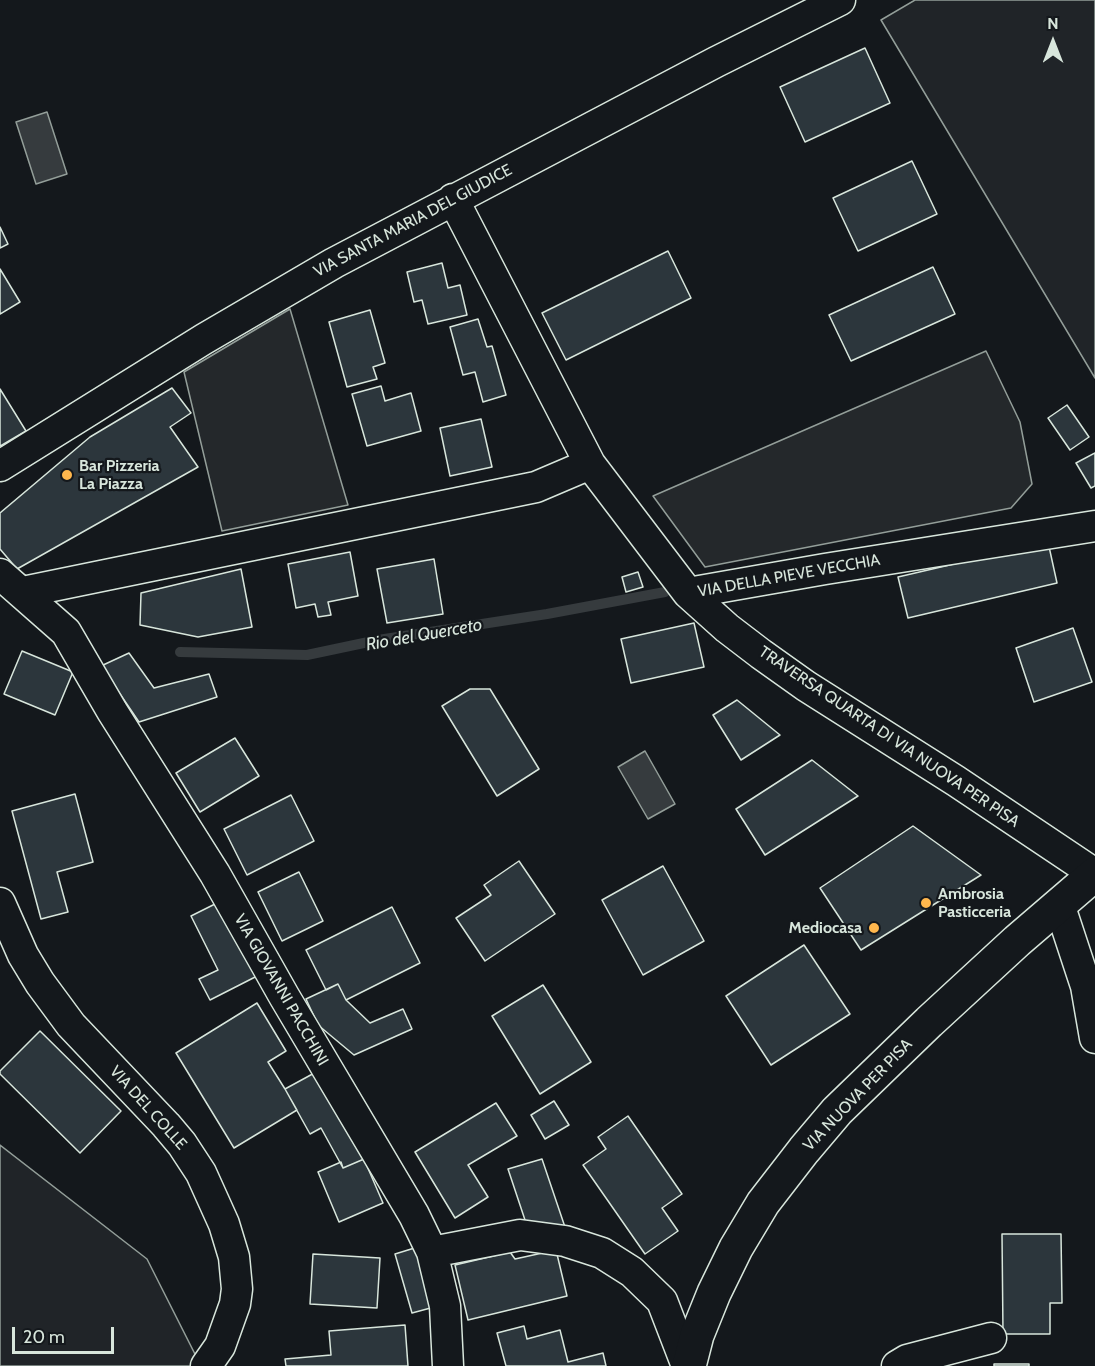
<!DOCTYPE html>
<style>
body{margin:0}
#map{position:relative;width:1095px;height:1366px;overflow:hidden;background:#14181c;font-family:Cabin,sans-serif}
canvas{display:block}
.north{position:absolute;left:1023px;top:12px;width:60px;height:60px;-webkit-text-stroke:4px #14181c;paint-order:stroke;rotate:0deg;font-size:16px;font-weight:700;line-height:24px;text-align:center;color:#d8e6dc}
.north::after{content:'';display:block;margin:auto;width:21px;height:27px;background:#d8e6dc;clip-path:polygon(50% 0,100% 100%,50% 72%,0 100%)}
.scale{position:absolute;left:12px;top:1327px;width:102px;height:27px;box-sizing:border-box;border:3px solid #d8e6dc;border-top:0;padding-left:8px;font-size:18px;line-height:21px;white-space:nowrap;color:#d8e6dc;-webkit-text-stroke:4px #14181c;paint-order:stroke}
</style>
<div id="map">
<canvas width="1095" height="1366"></canvas>
<div class="north">N</div>
<div class="scale">20 m</div>
</div>
<script>
const ctx = document.querySelector('canvas').getContext('2d');
ctx.lineJoin = 'round';
function fill(path, color) { ctx.fillStyle = color; ctx.fill(path, 'evenodd'); }
function strokePath(path, color, width, dash) { ctx.strokeStyle = color; ctx.lineWidth = width; ctx.lineCap = dash ? 'butt' : 'round'; ctx.setLineDash(dash || []); ctx.stroke(path); }
function write(font, color, halo, rows, align = 'center') {
  ctx.font = font + ' Cabin,sans-serif'; ctx.lineWidth = 4.5; ctx.setLineDash([]); ctx.textBaseline = 'middle'; ctx.strokeStyle = halo; ctx.fillStyle = color; for (const [text, x, y, turn = 0] of rows) {
    ctx.save(); ctx.translate(x, y); ctx.rotate((+turn || 0) * Math.PI / 180); ctx.textAlign = isNaN(turn) ? turn : align; if (halo) ctx.strokeText(text, 0, 0); ctx.fillText(text, 0, 0); ctx.restore();
  }
}
const green = new Path2D(`
 M915,0H1095V378L881,20Z
 M0,1145L147,1259L201,1366H0Z`);
fill(green, '#202428');
strokePath(green, '#939e99', 1.5);
const parking = new Path2D(`
 M290,309L348,505L222,531L184,372Z
 M986,351L1020,422L1032,484L1011,508L705,567L653,496Z`);
fill(parking, '#24282b');
strokePath(parking, '#939e99', 1.5);
const water = new Path2D(`
 M47,112L67,174L36,184L16,122Z
 M645,751L675,804L648,819L618,767Z`);
fill(water, '#363b3e');
strokePath(water, '#939e99', 1.5);
strokePath(new Path2D(`
 M180,652L307,655L378,640L547,614L665,592`), '#363b3e', 10);
const building = new Path2D(`
 M865,48L890,103L805,142L780,87Z
 M912,161L937,214L858,251L833,198Z
 M0,227L8,244L0,248Z
 M668,251L691,298L566,360L542,313Z
 M442,263L448,288L460,285L467,315L428,324L422,300L414,302L407,272Z
 M933,267L955,314L851,361L829,315Z
 M0,269L20,302L0,314Z
 M370,310L385,363L373,367L377,379L347,387L329,322Z
 M478,319L487,347L492,346L506,395L483,402L475,372L463,375L450,327Z
 M381,386L385,401L411,393L421,431L367,446L352,394Z
 M172,388L191,413L170,427L198,467L17,569L0,549V513L90,437Z
 M0,389L26,431L0,446Z
 M1067,405L1089,437L1070,450L1048,418Z
 M481,419L492,467L450,476L440,428Z
 M1095,453V486L1091,488L1076,463Z
 M1048,542L1057,583L908,618L898,577Z
 M350,552L358,596L328,602L331,615L318,617L315,604L296,608L288,564Z
 M434,559L443,614L387,623L377,569Z
 M241,569L252,627L198,637L140,625L141,593Z
 M638,572L643,587L626,592L622,577Z
 M694,623L704,667L631,683L621,639Z
 M1073,628L1092,682L1034,702L1016,648Z
 M22,651L73,672L55,715L4,694Z
 M129,653L154,688L209,674L217,697L139,722L101,666Z
 M470,689H490L539,769L497,796L442,706Z
 M737,700L780,735L741,760L713,715Z
 M235,738L259,776L200,812L176,773Z
 M812,760L858,796L765,855L736,809Z
 M75,794L93,862L57,872L68,912L41,919L12,811Z
 M291,795L314,841L247,875L224,829Z
 M913,826L981,875L861,950L820,888Z
 M519,861L555,914L485,961L456,918L491,895L484,885Z
 M663,866L704,941L643,975L602,900Z
 M299,872L323,921L282,941L258,892Z
 M225,899L263,973L210,1000L199,979L218,970L191,916Z
 M392,907L420,963L346,1000L338,984L326,990L306,950Z
 M804,945L850,1014L771,1065L726,996Z
 M338,984L346,1000L370,1023L403,1009L412,1029L354,1055L318,1025L306,999Z
 M543,985L591,1062L540,1094L492,1016Z
 M257,1003L286,1051L268,1062L285,1089L297,1110L234,1148L176,1053Z
 M40,1031L121,1111L80,1153L0,1074V1071Z
 M318,1071L364,1159L343,1168L321,1128L310,1134L285,1089Z
 M554,1101L569,1125L545,1139L531,1115Z
 M496,1103L517,1136L468,1165L488,1197L455,1218L415,1152Z
 M628,1116L682,1194L662,1208L678,1231L645,1254L583,1165L606,1149L598,1137Z
 M364,1159L383,1203L339,1222L318,1172L341,1162L343,1168Z
 M542,1159L568,1236L527,1226L508,1169Z
 M1002,1234H1061L1062,1303H1050V1334H1003Z
 M421,1246L438,1306L412,1313L395,1254Z
 M556,1250L567,1296L468,1320L455,1265L510,1252L515,1259Z
 M313,1254L380,1258L377,1308L310,1304Z
 M405,1325L408,1366H286L285,1359L331,1355L329,1331Z
 M524,1326L527,1339L560,1330L568,1362L603,1353L606,1366H506L497,1333Z
 M994,1364H1029V1366H994Z`);
fill(building, '#2c363c');
strokePath(building, '#d8e6dc', 1.5);
const street = new Path2D(`
 M453,199L590,464L688,593L727,628L761,654L806,686L956,781L1095,874
 M0,466L204,339L334,263L716,62L840,0
 M0,574L66,632L112,711L215,874L284,996L414,1215L432,1252L445,1306L448,1366
 M23,592L536,487L590,464
 M688,593L825,569L1095,526
 M0,903L23,955L40,983L71,1025L166,1125L182,1144L201,1173L224,1224L234,1257L237,1289L235,1304L220,1346L206,1366
 M1059,904L1086,986L1095,1038
 M432,1252L520,1235L565,1241L602,1253L632,1272L662,1301L687,1366
 M897,1366L907,1360L991,1338`);
const primary = new Path2D(`
 M689,1366L697,1335L714,1293L736,1248L763,1203L804,1150L837,1111L929,1022L1017,941L1095,874`);
strokePath(street, '#d8e6dc', 33);
strokePath(primary, '#d8e6dc', 36);
strokePath(street, '#14181c', 30);
strokePath(primary, '#14181c', 33);
for (const [x, y, r, color] of [
 [67,475,6,"#ffb74d"],
 [926,903,6,"#ffb74d"],
 [874,928,6,"#ffb74d"]
]) { const dot = new Path2D(); dot.arc(x, y, r, 0, 2 * Math.PI); ctx.fillStyle = color; ctx.fill(dot); strokePath(dot, '#14181c', 2); }
write('16px', '#d8e6dc', '#14181c', [
 ["VIA SANTA MARIA DEL GIUDICE",413,221,-28],
 ["VIA DELLA PIEVE VECCHIA",789,576,-10],
 ["TRAVERSA QUARTA DI VIA NUOVA PER PISA",889,737,34],
 ["VIA GIOVANNI PACCHINI",281,990,60],
 ["VIA NUOVA PER PISA",858,1095,-46],
 ["VIA DEL COLLE",148,1108,48]
]);
write('bold 16px', '#d8e6dc', '#14181c', [
 ["Bar Pizzeria",79,466],
 ["La Piazza",79,484],
 ["Ambrosia",938,894],
 ["Pasticceria",938,912],
 ["Mediocasa",862,928,"right"]
], 'left');
write('italic 18px', '#d8e6dc', '#14181c', [
 ["Rio del Querceto",424,635,-10]
]);
</script>
